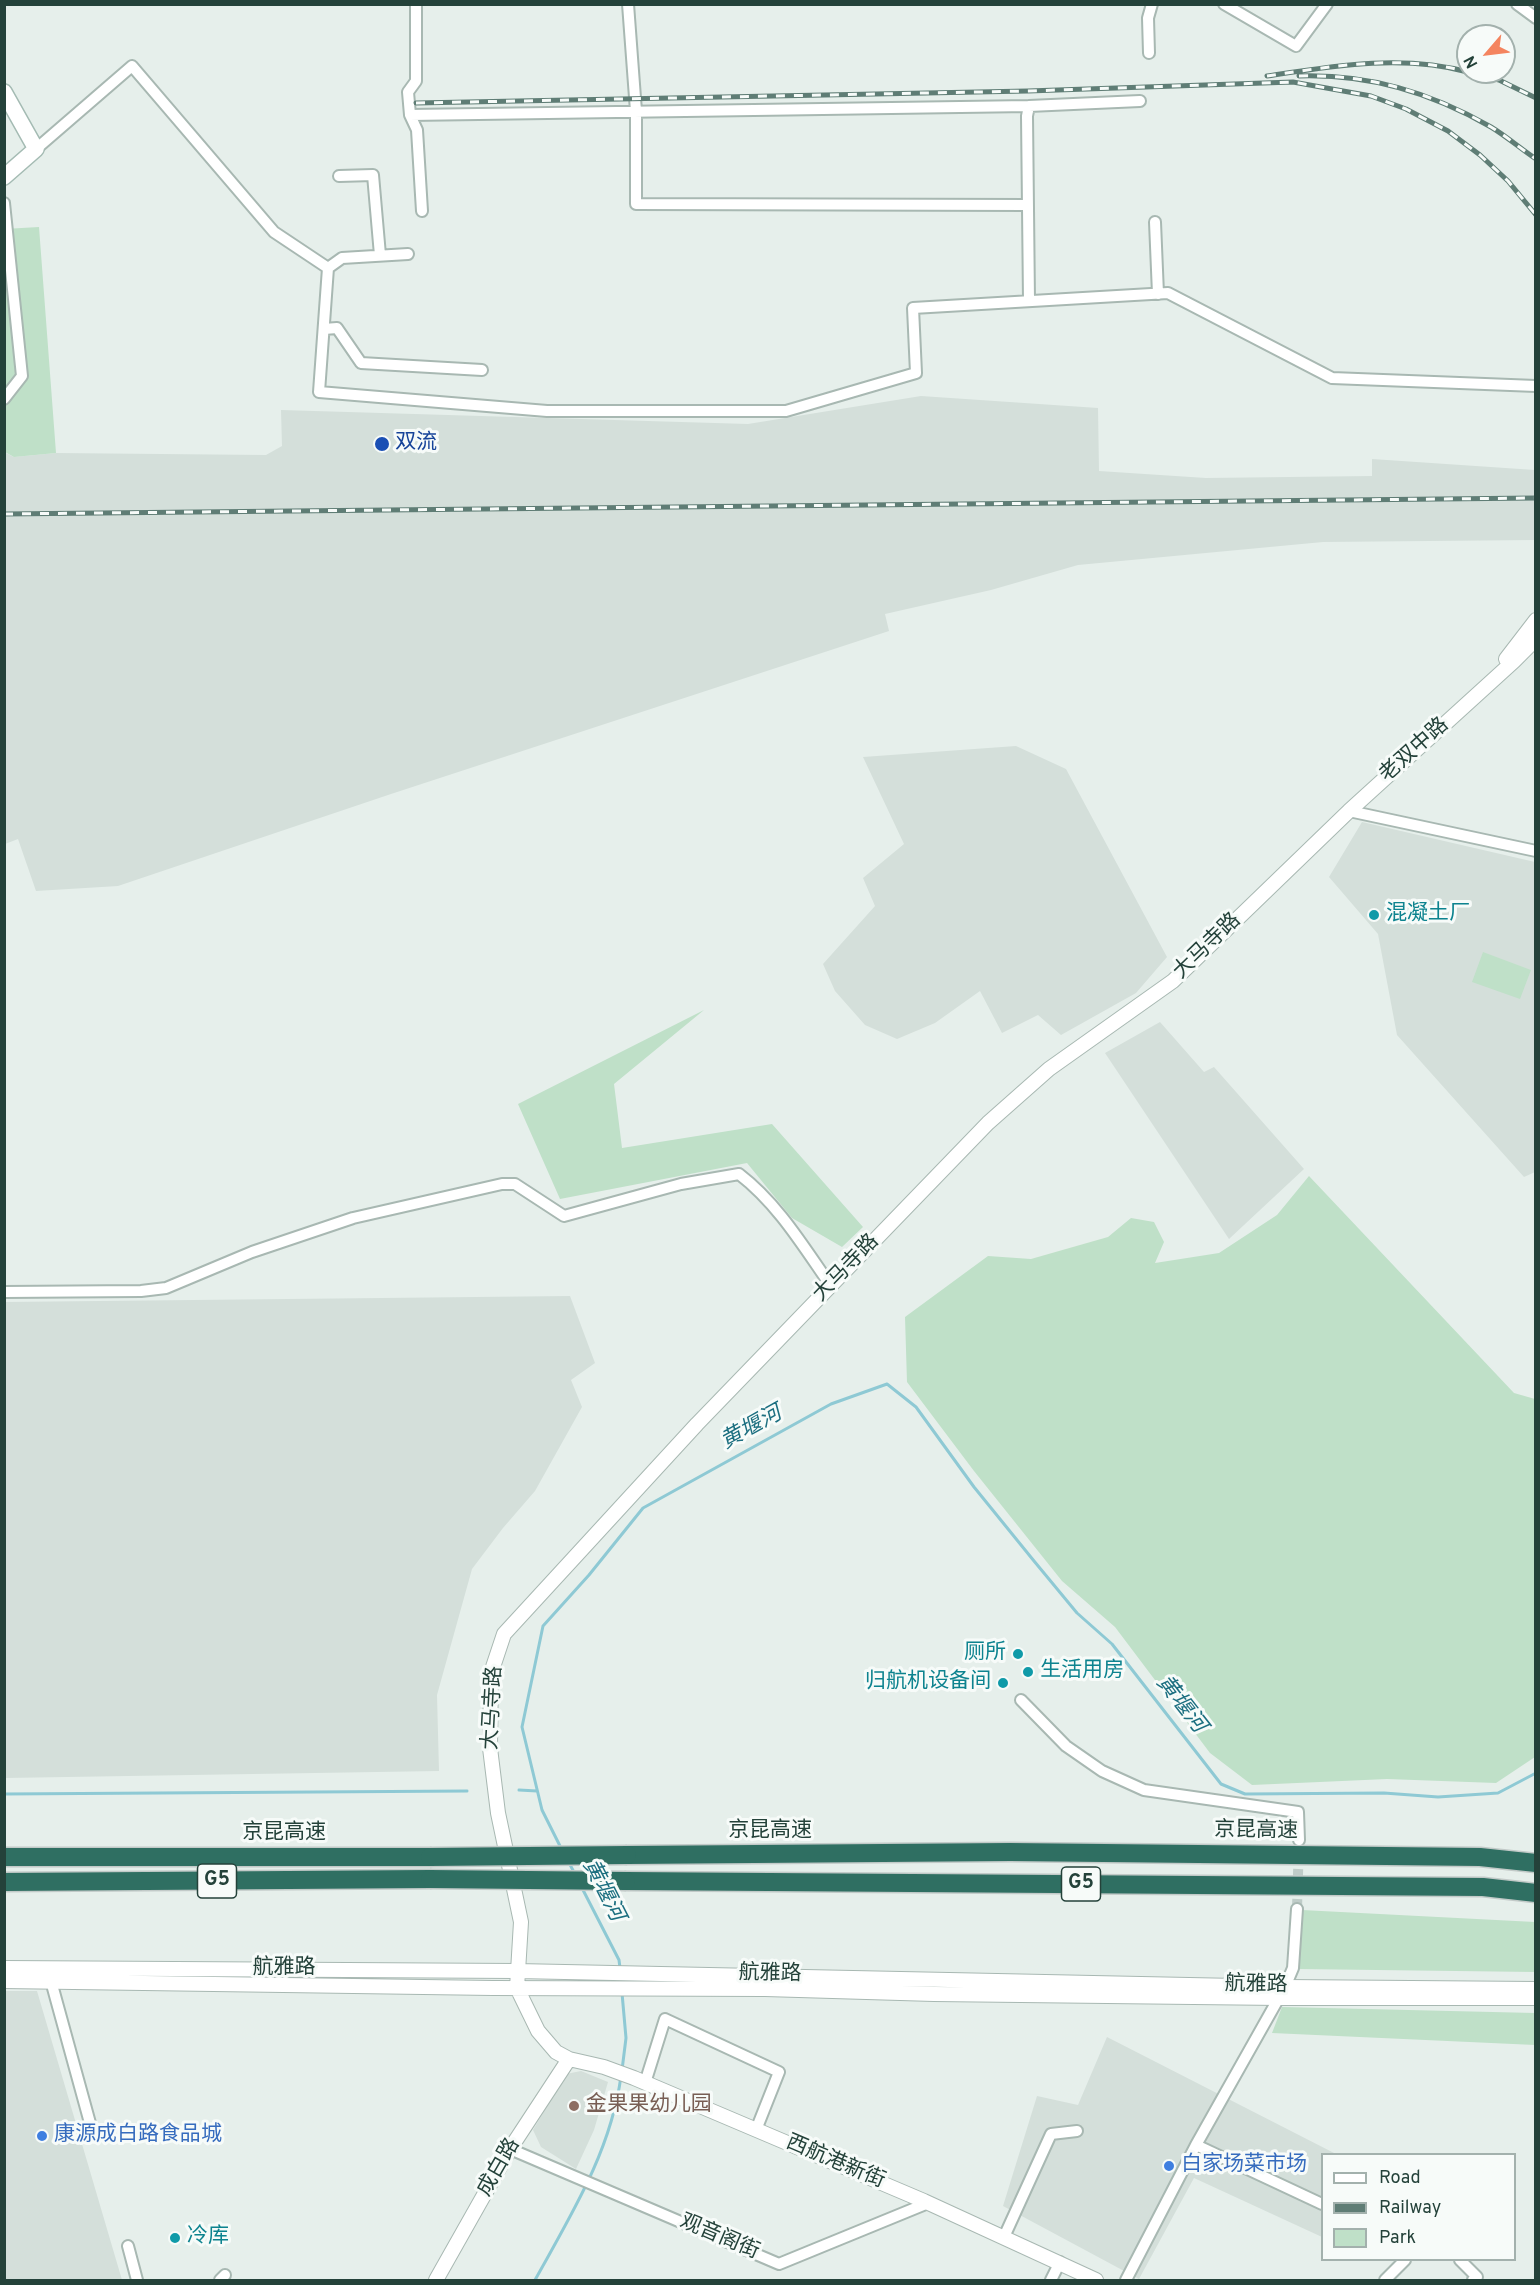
<!DOCTYPE html>
<meta charset="utf-8">
<style>
body{margin:0}
#map{position:relative;width:1540px;height:2285px;overflow:hidden;background:#e6efeb;font-family:Overpass,sans-serif}
canvas{display:block}
.frame{position:absolute;inset:0;border:6px solid #24423a;pointer-events:none}
.legend{position:absolute;left:1321px;top:2153px;width:195px;height:108px;box-sizing:border-box;background:#f7fbf9;border:2px solid #a3b1ad;margin:0;padding:8px 10px;list-style:none;font-size:18px;color:#24423a}
.legend li{display:flex;align-items:center;gap:12px;height:30px}
.legend b{width:30px;border:2px solid #a3b1ad}
.north{position:absolute;left:1456px;top:24px;width:60px;height:60px;box-sizing:border-box;background:#f7fbf9;border:2px solid #a3b1ad;border-radius:50%;rotate:242deg;font-size:16px;font-weight:700;line-height:24px;text-align:center;color:#24423a}
.north::after{content:'';display:block;margin:auto;width:21px;height:27px;background:#f4845f;clip-path:polygon(50% 0,100% 100%,50% 72%,0 100%)}
</style>
<div id="map">
<canvas width="1540" height="2285"></canvas>
<div class="frame"></div>
<ul class="legend">
<li><b style="height:8px;background:#fff"></b>Road</li>
<li><b style="height:8px;background:#5f7d75"></b>Railway</li>
<li><b style="height:16px;background:#bfe0c8"></b>Park</li>
</ul>
<div class="north">N</div>
</div>
<script>
const ctx = document.querySelector('canvas').getContext('2d');
ctx.lineJoin = 'round';
function fill(path, color) { ctx.fillStyle = color; ctx.fill(path, 'evenodd'); }
function strokePath(path, color, width, dash) { ctx.strokeStyle = color; ctx.lineWidth = width; ctx.lineCap = dash ? 'butt' : 'round'; ctx.setLineDash(dash || []); ctx.stroke(path); }
function write(font, color, halo, rows, align = 'center') {
  ctx.font = font + ' Overpass,"Noto Sans SC",sans-serif'; ctx.lineWidth = 6; ctx.setLineDash([]); ctx.textBaseline = 'middle'; ctx.strokeStyle = halo; ctx.fillStyle = color; for (const [text, x, y, turn = 0] of rows) {
    ctx.save(); ctx.translate(x, y); ctx.rotate((+turn || 0) * Math.PI / 180); ctx.textAlign = isNaN(turn) ? turn : align; if (halo) ctx.strokeText(text, 0, 0); ctx.fillText(text, 0, 0); ctx.restore();
  }
}
fill(new Path2D(`
 M921,396L1098,408L1099,471L1206,478L1372,476V459L1535,470V540L1323,542L1078,565L991,590L885,614L889,631L391,794L118,886L36,891L18,839L5,844L4,452L14,457L56,453L266,455L282,446L281,410L748,424Z
 M1016,746L1066,769L1167,957L1136,993L1061,1035L1038,1015L1002,1033L980,991L935,1023L897,1039L865,1025L835,991L823,964L875,906L863,878L904,844L863,757Z
 M1362,822L1535,862V1172L1524,1177L1397,1035L1378,934L1329,877Z
 M1160,1022L1204,1072L1214,1067L1304,1169L1229,1239L1105,1053Z
 M570,1296L595,1363L571,1380L582,1407L535,1491L503,1528L472,1569L437,1695L439,1771L5,1778V1302Z
 M4,1991H37L122,2280H5Z
 M1107,2037L1336,2154H1322V2237L1194,2178L1139,2279L1003,2206L1037,2096L1078,2105Z
 M581,2071L608,2082L594,2130L576,2169L541,2147L533,2130L566,2074Z`), '#d4dfda');
fill(new Path2D(`
 M39,227L56,453L14,457L5,452L4,229Z
 M1483,952L1531,970L1520,999L1472,982Z
 M704,1010L614,1084L622,1148L772,1124L863,1227L842,1247L792,1218L747,1163L560,1199L518,1104Z
 M1309,1176L1514,1393L1535,1399V1757L1496,1783L1387,1779L1252,1785L1210,1753L1115,1627L1062,1581L974,1471L907,1382L905,1317L988,1256L1031,1259L1108,1237L1131,1218L1154,1222L1164,1242L1155,1263L1219,1253L1277,1215Z
 M1302,1910L1535,1922V1972L1297,1969Z
 M1282,2007L1535,2013V2045L1272,2033Z`), '#bfe0c8');
strokePath(new Path2D(`
 M519,1790L537,1791
 M4,1794L467,1791
 M562,1850L542,1810L522,1727L543,1626L589,1575L643,1508L831,1404L887,1384L916,1407L974,1487L1034,1561L1077,1613L1112,1644L1221,1784L1245,1794L1384,1793L1438,1797L1498,1793L1536,1773
 M568,1861L575,1874
 M582,1888L619,1960L620,1968
 M622,2070L626,2038L622,1993
 M535,2280C571,2215 611,2151 621,2076`), '#8ec9d4', 3);
strokePath(new Path2D(`
 M1297,1909L1299,1840`), '#bfccc8', 10, [10, 5]);
const minor = new Path2D(`
 M416,4V81L408,92L410,115L417,130L422,211
 M628,4L636,111V204L1028,205
 M1224,4L1296,46L1327,4
 M1517,4L1536,18
 M1149,53L1148,18L1152,4
 M410,115L1029,106
 M36,149L132,66L274,232L328,268L319,392L547,411H786L916,373L913,308L1168,293L1332,378L1536,386
 M339,176L373,175L380,255
 M4,203L22,376L4,399
 M1155,222L1158,294
 M328,268L342,258L408,254
 M1029,301L1027,116L1029,106L1140,101
 M324,329L337,328L361,363L482,370
 M1349,811L1536,851
 M4,1292L141,1291L166,1288L252,1252L353,1218L502,1184H515L564,1216L681,1184L739,1174C778,1204 803,1246 831,1286
 M1021,1700L1066,1746L1102,1771L1144,1790L1298,1812L1299,1840
 M51,1981L90,2123
 M645,2083L665,2019L779,2072L756,2130
 M1196,2145L1322,2204
 M510,2149L779,2264L928,2203
 M1004,2237L1051,2134L1077,2131
 M128,2246L137,2280
 M1460,2260L1477,2277L1473,2280
 M220,2280L225,2275
 M1051,2280L1060,2262
 M1126,2280L1196,2145L1285,1987L1293,1968L1297,1909
 M1385,2280L1405,2260`);
const tertiary = new Path2D(`
 M1506,659L1536,620
 M4,1968L517,1971L1285,1987L1536,1989
 M4,1981L493,1988L765,1989L934,1994L1280,1998H1536
 M436,2280L510,2149L569,2059
 M1096,2280L924,2201L634,2078L604,2067L569,2059L556,2052L538,2031L517,1988L521,1922L498,1813L490,1748L491,1673L504,1634L527,1609L697,1424L988,1123L1049,1069L1173,981L1349,811L1514,661L1536,639`);
const secondary = new Path2D(`
 M4,92L36,149L4,177`);
const motorway = new Path2D(`
 M627,1855L1010,1852L1480,1857L1536,1863
 M4,1857H430
 M626,1881L1483,1887L1536,1893
 M4,1882L430,1879`);
strokePath(minor, '#a8b8b2', 14);
strokePath(tertiary, '#a8b8b2', 16);
strokePath(secondary, '#a4bbb3', 18);
strokePath(motorway, '#c2cac8', 21);
strokePath(minor, '#fff', 10);
strokePath(tertiary, '#fff', 14);
strokePath(secondary, '#fff', 15);
strokePath(motorway, '#2f6f62', 18);
const rail = new Path2D(`
 M1469,72L1499,80L1536,98
 M1267,76C1333,66 1402,54 1468,72
 M1299,76C1369,74 1430,92 1491,127C1506,136 1521,149 1536,159
 M416,103L1028,91L1293,82L1371,96L1406,109L1448,131L1480,155L1508,181L1536,215
 M4,514L1536,498`);
strokePath(rail, '#5f7d75', 5);
strokePath(rail, '#f7fbf9', 3, [9]);
const motorwayBridge = new Path2D(`
 M430,1857L627,1855
 M430,1879L626,1881`);
strokePath(motorwayBridge, '#c2cac8', 21, []);
strokePath(motorwayBridge, '#2f6f62', 18);
for (const [x, y, r, color] of [
 [382,444,8,"#1a4fb4"],
 [1374,915,6,"#0f9aa8"],
 [1018,1654,6,"#0f9aa8"],
 [1028,1672,6,"#0f9aa8"],
 [1003,1683,6,"#0f9aa8"],
 [574,2106,6,"#8d6e63"],
 [42,2136,6,"#3f7fe0"],
 [1169,2166,6,"#3f7fe0"],
 [175,2238,6,"#0f9aa8"]
]) { const dot = new Path2D(); dot.arc(x, y, r, 0, 2 * Math.PI); ctx.fillStyle = color; ctx.fill(dot); strokePath(dot, '#f7fbf9', 2); }
for (const [x, y, w] of [
 [217,1881,39],
 [1081,1884,39]
]) { const box = new Path2D(); box.roundRect(x - w / 2, y - 17, w, 34, 4.5); ctx.fillStyle = '#f7fbf9'; ctx.fill(box); strokePath(box, '#24423a', 1.5); }
write('bold 20px', '#24423a', null, [
 ["G5",217,1881],
 ["G5",1081,1884]
]);
write('21px', '#164399', '#f7fbf9', [
 ["双流",395,444]
], 'left');
write('21px', '#24423a', '#f7fbf9', [
 ["老双中路",1415,751,-42],
 ["大马寺路",1208,947,-44],
 ["大马寺路",847,1269,-46],
 ["大马寺路",494,1708,-87],
 ["京昆高速",770,1832],
 ["京昆高速",1256,1832,1],
 ["京昆高速",284,1834],
 ["航雅路",284,1969],
 ["航雅路",770,1975,1],
 ["航雅路",1256,1986,1],
 ["西航港新街",835,2163,23],
 ["成白路",500,2168,-60],
 ["观音阁街",719,2238,23]
]);
write('21px', '#0d838f', '#f7fbf9', [
 ["混凝土厂",1386,915],
 ["厕所",1006,1654,"right"],
 ["生活用房",1040,1672],
 ["归航机设备间",991,1683,"right"],
 ["冷库",187,2238]
], 'left');
write('21px', '#785e54', '#f7fbf9', [
 ["金果果幼儿园",586,2106]
], 'left');
write('21px', '#366cbe', '#f7fbf9', [
 ["康源成白路食品城",54,2136],
 ["白家场菜市场",1181,2166]
], 'left');
write('italic 22px', '#1c6f80', '#f7fbf9', [
 ["黄堰河",752,1429,-29],
 ["黄堰河",1180,1705,52],
 ["黄堰河",602,1891,63]
]);
</script>
